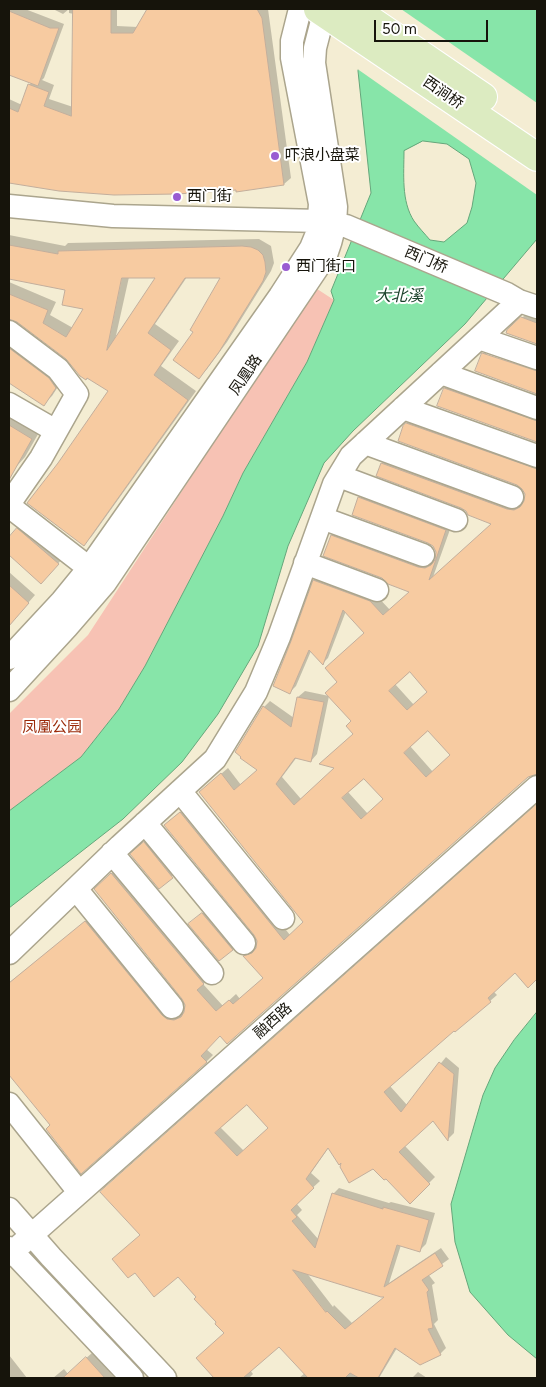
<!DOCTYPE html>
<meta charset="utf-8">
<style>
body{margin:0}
#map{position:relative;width:546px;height:1387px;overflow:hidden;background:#f4edd3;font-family:Figtree,sans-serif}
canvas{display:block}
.frame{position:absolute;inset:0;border:10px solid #16140b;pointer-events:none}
.scale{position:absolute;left:374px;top:20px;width:114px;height:22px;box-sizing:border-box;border:2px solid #16140b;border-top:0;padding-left:6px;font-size:15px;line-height:18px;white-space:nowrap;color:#16140b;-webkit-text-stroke:4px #fff;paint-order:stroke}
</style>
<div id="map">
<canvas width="546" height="1387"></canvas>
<div class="frame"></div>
<div class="scale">50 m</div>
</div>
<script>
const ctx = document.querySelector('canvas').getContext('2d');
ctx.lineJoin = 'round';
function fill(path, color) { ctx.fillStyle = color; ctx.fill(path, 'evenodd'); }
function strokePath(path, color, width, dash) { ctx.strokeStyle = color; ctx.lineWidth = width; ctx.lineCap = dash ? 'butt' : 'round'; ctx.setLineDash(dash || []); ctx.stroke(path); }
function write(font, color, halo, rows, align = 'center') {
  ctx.font = font + ' Figtree,"Noto Sans SC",sans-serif'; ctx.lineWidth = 4; ctx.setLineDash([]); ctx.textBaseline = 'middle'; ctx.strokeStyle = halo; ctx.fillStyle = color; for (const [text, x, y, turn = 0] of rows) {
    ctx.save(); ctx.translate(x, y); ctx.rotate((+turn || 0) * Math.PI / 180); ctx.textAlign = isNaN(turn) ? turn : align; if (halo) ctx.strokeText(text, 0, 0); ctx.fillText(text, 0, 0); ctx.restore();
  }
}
fill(new Path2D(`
 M311,285L334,300L307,362L243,473L223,516L145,666L119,709L81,757L9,811V714L88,635L240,402Z`), '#f7c2b4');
const water = new Path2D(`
 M378,9H537V239L465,324L353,431L324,463L288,546L258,646L218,714L182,762L123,819L9,908V811L81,757L119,709L145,666L223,516L243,473L307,362L334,300L331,291L371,193L358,71ZM423,141L447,144L469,159L476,183L472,207L467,223L444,242L430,240C425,234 419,228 414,221C401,201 404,174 404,151Z
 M537,1012V1359L508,1335L470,1292L455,1242L451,1204L483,1095L495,1068L514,1040Z`);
fill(water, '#87e5a9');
strokePath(water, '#65a67a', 1);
fill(new Path2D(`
 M375,9H401L537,103V195L356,68Z`), '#f4edd3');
fill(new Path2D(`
 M9,9H25L64,24L44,78L42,80L54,85L49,99L73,107L74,14L69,13V9H117V26L138,27L148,9H268L291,178L284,184L237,188L60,190L9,182V99L22,105L29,85L32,82L9,74Z
 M53,9H69L63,14Z
 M9,235L65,246L68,243L259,239L271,246L274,263L271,271L227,342L207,369L199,377L195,332L222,276L187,277L155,324L179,341L161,366L196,391L92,536L84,544L59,464L109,391L67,358L11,318H9V282L56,302L50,315L73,328L85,308L67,289L9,278ZM129,277H158L115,340Z
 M531,309L537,311V343L507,333Z
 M9,334L63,379L52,396L43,404L9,381Z
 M493,344L537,360V371L486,353V356L537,373V393L477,371L483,354Z
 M454,379L537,409V441L439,406L445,389Z
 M9,411L41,429L25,457L16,467L9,463Z
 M413,417L537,462V773L528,776L220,1035L206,1049L213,1055L207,1061L81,1172L51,1125L9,1074V983L92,916L173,1013L181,1014L185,1012L186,1005L183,998L96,889L118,867L209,977L203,984L223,1006L236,994L240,999L264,977L244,956L250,950L257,948L258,941L255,934L165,825L187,806L290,935L305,922L207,786L228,768L241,785L258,770L264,707L270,701L294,718L298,697L305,691L329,696L317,754L311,761L297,757L282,777L301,799L336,768L355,734L352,721L339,681L365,633L346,611L328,658L323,663L311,651L296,686L289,693L314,581L321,575L376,595L390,610L411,591L332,536L338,530L425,562H432L436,560L437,552L434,545L360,498L366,492L452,524L433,577L493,523L467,510L382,463L388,457L514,504H521L525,503L526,494L523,488L404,427ZM410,670L428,691L414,705L395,684ZM429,729L452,755L433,772L410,746ZM364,777L384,799L368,814L348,792Z
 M25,522L65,556L41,582L9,553V539Z
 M9,572L35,595L9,625Z
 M537,805V978L528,986L515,972L493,991L497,995L455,1031L454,1029L390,1086L407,1105L446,1057L459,1068L454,1133L448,1139L433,1119L404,1145L435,1177L410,1202L386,1177L373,1168L343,1159L329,1147L311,1173L320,1181L296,1203L302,1210L297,1215L319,1240L333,1194L339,1188L389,1203L391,1202L435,1213L426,1244L420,1250L401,1245L389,1283L441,1248L449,1259L428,1274L435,1283L432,1285L438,1320L434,1324L446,1348L440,1354L397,1348L379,1378H299L305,1373L280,1345L250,1370L253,1374L249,1378H215L198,1358L225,1333L197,1297L141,1235L108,1186ZM247,1103L269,1127L244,1151L220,1127ZM306,1272L386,1297L352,1323L334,1305L333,1307Z
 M152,836L179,870L159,887L139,847Z
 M210,907L239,942L232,949L197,917Z
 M92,1353L115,1378H53L64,1369L68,1374Z
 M9,1355L27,1378H9Z
 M418,1372L427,1378H412Z`), '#0003');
const building = new Path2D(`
 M73,9H111V33H133L147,9H257L262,18L284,185L236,192V190L177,194L114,195L59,191L9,183V108L18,112L28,84L49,92L44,106L71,116Z
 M9,11L50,28H59L38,86L9,75Z
 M9,245L58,254V251L242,246L251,247L258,250L263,255L265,262L266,272L263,281L219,352L199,379L173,360L193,332L190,330L220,278H185L148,333L171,350L154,375L188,400L84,546L27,503L58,463L108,391L87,378L86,380L80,376L66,359L17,322L9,319V294L48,310L43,323L66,337L83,309L62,305L65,290L9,279ZM122,278H155L107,350Z
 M521,317L537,323V344L506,333L507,330Z
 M9,348L49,378L56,388L44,406L9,383Z
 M482,353L537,371V394L475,371Z
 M444,388L537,421V442L437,406Z
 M406,423L537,469V774L528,777L227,1044L220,1036L201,1056L207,1062L81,1174L46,1129L50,1125L9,1075V983L85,921L162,1015L167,1019L174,1020L181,1017L184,1012L185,1005L182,999L94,889L111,873L204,984L197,990L216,1011L229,1000L233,1004L263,978L243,956L252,953L256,948L257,941L254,935L164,825L180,812L284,940L303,922L199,792L221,773L234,790L257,770L240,758L241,757L235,752L263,706L291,727L297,697L324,702L311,762L295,758L276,784L294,805L334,768L319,764L353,734L346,726L351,721L325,693L337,682L325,668L364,633L343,610L323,665L309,650L290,694L273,686L291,641L313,580L370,601L383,615L409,592L388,584L382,578L323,556L331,535L418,567L425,568L431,565L435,560L436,552L433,546L428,543L352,515L358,497L446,530L429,580L491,524L468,515L466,511L461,508L376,476L381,463L507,509L514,510L520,507L524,501L525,494L522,489L517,485L398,441L403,426ZM410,672L427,692L407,710L389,691ZM428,731L450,755L426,777L404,753ZM364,779L383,799L361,819L342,798Z
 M9,425L32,439L9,480Z
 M17,528L59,564L41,584L9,555V537Z
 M9,585L29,603L9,626Z
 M537,804V979L528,988L515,973L488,998L491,1002L455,1032L454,1031L384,1092L401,1112L439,1062L454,1074L448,1141L433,1121L399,1152L430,1184L410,1204L386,1179L384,1180L373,1169L349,1183L340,1167L341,1163L339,1165L328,1148L306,1179L314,1188L291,1210L297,1217L292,1221L315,1248L332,1193L383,1209V1207L429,1220L420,1252L397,1245L384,1287L435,1253L443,1266L422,1280L429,1290L427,1292L433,1328L428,1329L441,1355L420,1365L395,1348L378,1378H359L350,1373L345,1378H308L279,1347L243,1378H214L196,1358L224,1333L215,1324L216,1322L194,1299L196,1297L178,1277L154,1297L135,1273L128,1278L112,1259L140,1235L100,1192ZM247,1105L268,1128L237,1156L215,1133ZM293,1270L381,1297H384L345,1329L327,1311L326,1312Z
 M144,842L173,878L159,889L130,854Z
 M202,913L233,950L219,961L188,924Z
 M86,1357L105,1378H63Z`);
fill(building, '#f7cba1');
strokePath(building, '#c2ae9c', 1);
const minor = new Path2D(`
 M9,206L113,216L320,221L346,226L507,294L519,301L537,307
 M9,332L58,369L77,394L41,458L9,504
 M479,338L537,358
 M441,373L537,408
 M9,404L56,431
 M403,408L537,456
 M365,443L512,497
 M339,476L456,520
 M9,506L89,568L100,578
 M322,518L423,555
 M305,563L377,590
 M9,658L62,601L89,568L280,296L311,248L318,231L320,204L292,58V41L300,9
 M9,690L67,627L105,583L326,255C332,239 336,225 336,207L314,63L315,48L325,9
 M180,791L283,918
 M145,823L244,943
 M112,853L212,973
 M76,889L172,1007
 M9,953L120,846L215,759L256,692L279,637L334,484L351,456L519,301
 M9,1104L79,1192
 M9,1209L51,1257L165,1378
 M9,1248L132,1378
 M9,1255L537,787`);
const major = new Path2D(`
 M318,9L537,157
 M354,9L483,97`);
strokePath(minor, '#aba58d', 25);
strokePath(major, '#fff', 30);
strokePath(minor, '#fff', 22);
strokePath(major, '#dcebc1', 28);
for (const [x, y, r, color] of [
 [275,156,5,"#995bd2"],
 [177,197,5,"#995bd2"],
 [286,267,5,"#995bd2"]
]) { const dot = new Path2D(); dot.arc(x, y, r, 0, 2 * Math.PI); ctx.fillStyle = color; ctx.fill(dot); strokePath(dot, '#fff', 2); }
write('15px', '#16140b', '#fff', [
 ["西涧桥",443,93,34],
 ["西门桥",426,260,23],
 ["凤凰路",246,375,-56],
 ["融西路",273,1021,-42]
]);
write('15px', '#16140b', '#fff', [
 ["吓浪小盘菜",285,156],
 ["西门街",187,197],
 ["西门街口",296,267]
], 'left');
write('15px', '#9b2a09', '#fff', [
 ["凤凰公园",52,728]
]);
write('italic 16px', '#1a412a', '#fff', [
 ["大北溪",399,296]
]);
</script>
